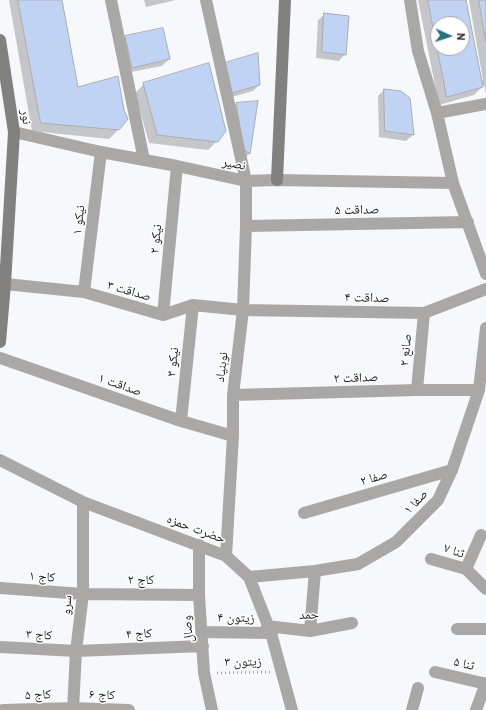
<!DOCTYPE html>
<meta charset="utf-8">
<style>
body{margin:0}
#map{position:relative;width:486px;height:710px;overflow:hidden;background:#f6f8fc;font-family:"PT Sans",sans-serif}
canvas{display:block}
.north{position:absolute;left:430px;top:16px;width:40px;height:40px;box-sizing:border-box;background:#fff;border:1px solid #a6a6a7;border-radius:50%;rotate:93deg;font-size:11px;font-weight:700;line-height:16px;text-align:center;color:#212123}
.north::after{content:'';display:block;margin:auto;width:14px;height:18px;background:#2b717f;clip-path:polygon(50% 0,100% 100%,50% 72%,0 100%)}
</style>
<div id="map">
<canvas width="486" height="710"></canvas>
<div class="north">N</div>
</div>
<script>
const ctx = document.querySelector('canvas').getContext('2d');
ctx.lineJoin = 'round';
function fill(path, color) { ctx.fillStyle = color; ctx.fill(path, 'evenodd'); }
function strokePath(path, color, width, dash) { ctx.strokeStyle = color; ctx.lineWidth = width; ctx.lineCap = dash ? 'butt' : 'round'; ctx.setLineDash(dash || []); ctx.stroke(path); }
function write(font, color, halo, rows, align = 'center') {
  ctx.font = font + ' "PT Sans","Noto Naskh Arabic",sans-serif'; ctx.lineWidth = 3; ctx.setLineDash([]); ctx.textBaseline = 'middle'; ctx.strokeStyle = halo; ctx.fillStyle = color; for (const [text, x, y, turn = 0] of rows) {
    ctx.save(); ctx.translate(x, y); ctx.rotate((+turn || 0) * Math.PI / 180); ctx.textAlign = isNaN(turn) ? turn : align; if (halo) ctx.strokeText(text, 0, 0); ctx.fillText(text, 0, 0); ctx.restore();
  }
}
fill(new Path2D(`
 M9,0H61L77,89L118,130L109,139L32,131Z
 M144,0H176L146,7Z
 M418,0H465L481,80H483L469,0H486V93L484,85L474,95L439,105ZM438,24H462V48H438Z
 M325,14L345,54L339,61L316,58L318,20Z
 M126,37L169,59L162,66L126,73L119,44Z
 M219,70L259,85L253,91L225,99Z
 M144,84L217,141L208,150L149,143L135,93Z
 M384,90L413,135L406,141L379,137L378,96Z
 M257,102L249,154L245,158L232,108L236,104Z`), '#0003');
const building = new Path2D(`
 M18,0H62L78,87L118,76L124,110L128,119L119,130L41,123Z
 M428,0H466L483,87L447,97ZM438,24H462V48H438Z
 M479,0H486V42Z
 M324,13L349,16L346,55L322,52Z
 M163,28L170,59L132,68L125,36Z
 M258,53L260,85L232,93L225,63Z
 M209,63L226,131L218,142L157,135L143,83Z
 M384,89L401,91L410,98L414,135L385,131Z
 M258,101L250,154L244,150L236,103Z`);
fill(building, '#c1d3f5');
strokePath(building, '#aaadb1', 1);
strokePath(new Path2D(`
 M217,673L270,672`), '#a1a2a6', 2.5, [1, 3]);
strokePath(new Path2D(`
 M111,0L144,160
 M206,0L246,181V226L243,310L233,395V436L226,556
 M410,0L418,51L437,113L453,183L486,274
 M437,113L486,104
 M14,132L101,152L177,166L246,181L277,180L453,183
 M246,226L468,222
 M5,284L84,292L163,315L193,305L243,310L424,313L486,289
 M84,292L101,152
 M163,315L177,166
 M0,358L181,421L233,436
 M417,390L424,313
 M233,395L417,390H479
 M181,421L193,305
 M0,460L83,502L226,556L249,577L271,633L292,710
 M304,513L452,470
 M199,545V595L204,673L212,710
 M431,559L466,569L486,589
 M466,569L481,535
 M249,577L315,571L358,564L396,542L438,500L452,470L479,390L486,328
 M0,588L83,594L199,595
 M267,626L310,631L352,623
 M457,629H486
 M310,631L315,571
 M202,632L271,633
 M0,647L76,651L203,646
 M435,672L486,684
 M3,710L73,708L129,710
 M73,710L76,651L83,594V502
 M412,710L418,688
 M476,710L486,683`), '#a9a8a6', 12);
strokePath(new Path2D(`
 M0,40L14,132L5,284L0,342
 M277,180L285,0`), '#83817f', 12);
write('13px', '#212123', '#fff', [
 ["نور",26,117,82],
 ["نصیر",234,164,11],
 ["صداقت ۵",357,210,-1],
 ["نیکو ۱",79,220,-83],
 ["نیکو ۲",156,239,-84],
 ["صداقت ۳",129,291,16],
 ["صداقت ۴",367,298,1],
 ["صانع ۲",406,350,-85],
 ["نیکو ۳",173,362,-84],
 ["نوبنیاد",222,367,-83],
 ["صداقت ۲",356,378,-2],
 ["صداقت ۱",120,385,19],
 ["صفا ۲",374,478,-16],
 ["صفا ۱",416,502,-47],
 ["حضرت حمزه",196,529,20],
 ["ثنا ۷",454,551,18],
 ["کاج ۱",42,577,4],
 ["کاج ۲",141,580],
 ["سرو",67,605,-84],
 ["حمد",309,615,-2],
 ["زیتون ۴",236,618,1],
 ["وصال",188,629,-95],
 ["کاج ۴",139,634,-2],
 ["کاج ۳",39,635,3],
 ["زیتون ۳",243,662,-1],
 ["ثنا ۵",464,664,13],
 ["کاج ۵",38,695,-2],
 ["کاج ۶",102,695,2]
]);
</script>
